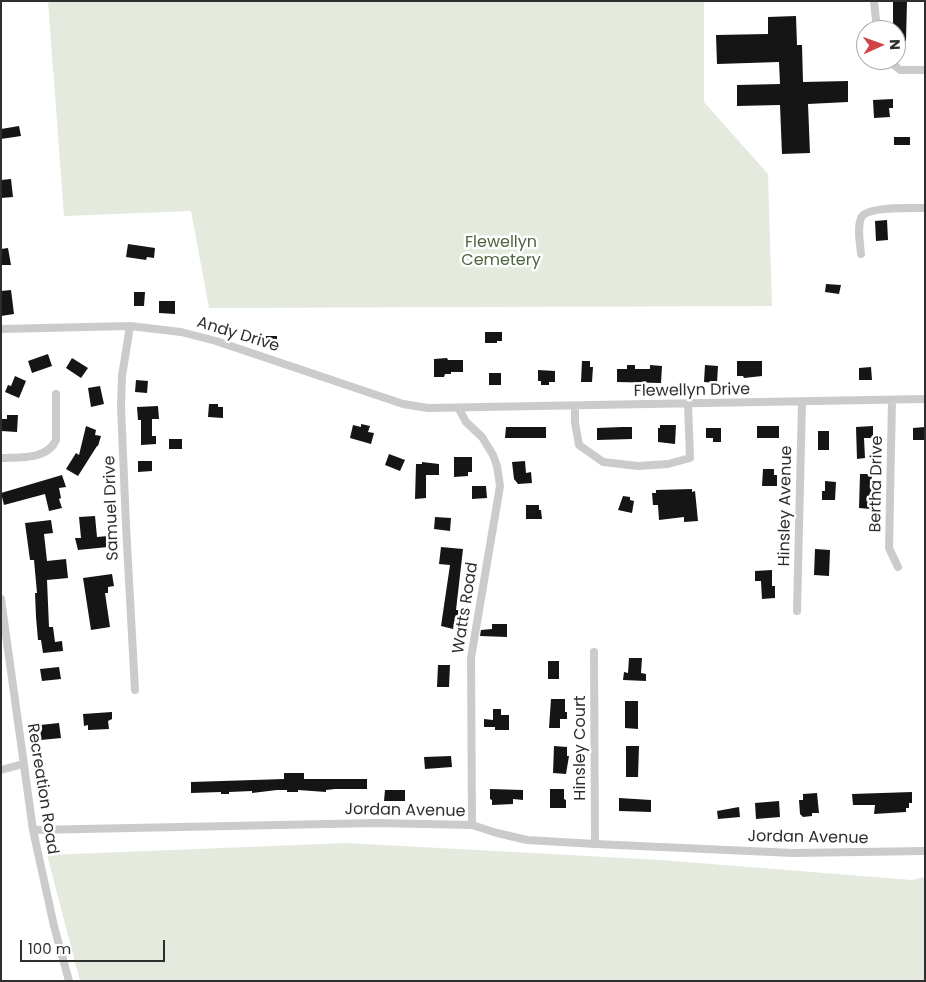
<!DOCTYPE html>
<style>
body{margin:0}
#map{position:relative;width:926px;height:982px;overflow:hidden;background:#fff;font-family:Poppins,sans-serif}
canvas{display:block}
.frame{position:absolute;inset:0;border:2px solid #2e2e2e;pointer-events:none}
.north{position:absolute;left:856px;top:20px;width:50px;height:50px;box-sizing:border-box;background:#fff;border:1px solid #ababab;border-radius:50%;rotate:88deg;font-size:14px;font-weight:700;line-height:20px;text-align:center;color:#2e2e2e}
.north::after{content:'';display:block;margin:auto;width:18px;height:22px;background:#d14546;clip-path:polygon(50% 0,100% 100%,50% 72%,0 100%)}
.scale{position:absolute;left:20px;top:940px;width:145px;height:22px;box-sizing:border-box;border:2px solid #2e2e2e;border-top:0;padding-left:6px;font-size:15px;line-height:18px;white-space:nowrap;color:#2e2e2e;-webkit-text-stroke:4px #fff;paint-order:stroke}
</style>
<div id="map">
<canvas width="926" height="982"></canvas>
<div class="frame"></div>
<div class="north">N</div>
<div class="scale">100 m</div>
</div>
<script>
const ctx = document.querySelector('canvas').getContext('2d');
ctx.lineJoin = 'round';
function fill(path, color) { ctx.fillStyle = color; ctx.fill(path, 'evenodd'); }
function strokePath(path, color, width, dash) { ctx.strokeStyle = color; ctx.lineWidth = width; ctx.lineCap = dash ? 'butt' : 'round'; ctx.setLineDash(dash || []); ctx.stroke(path); }
function write(font, color, halo, rows, align = 'center') {
  ctx.font = font + ' Poppins,sans-serif'; ctx.lineWidth = 5; ctx.setLineDash([]); ctx.textBaseline = 'middle'; ctx.strokeStyle = halo; ctx.fillStyle = color; for (const [text, x, y, turn = 0] of rows) {
    ctx.save(); ctx.translate(x, y); ctx.rotate((+turn || 0) * Math.PI / 180); ctx.textAlign = isNaN(turn) ? turn : align; if (halo) ctx.strokeText(text, 0, 0); ctx.fillText(text, 0, 0); ctx.restore();
  }
}
fill(new Path2D(`
 M48,1H704V102L768,174L772,306L209,308L191,211L64,216Z
 M347,843L661,860L912,880L925,877V981H80L47,855Z`), '#e4eade');
fill(new Path2D(`
 M893,1H907L906,41H896V30H893Z
 M796,16L797,45H802L803,82L848,81V102L808,104L810,153L782,154L780,105L737,106V85L780,84L779,62L717,64L716,35L768,34V17Z
 M893,99V108H889L890,117L874,118L873,100Z
 M19,126L21,136L1,139V129Z
 M894,137H910V145H894Z
 M11,179L13,197L1,198V180Z
 M887,220L888,240L876,241L875,221Z
 M128,244L155,248L154,258L147,257L146,260L126,257Z
 M8,248L11,265H1V249Z
 M826,284L841,285L839,294L825,292Z
 M11,290L14,314L1,316V291Z
 M134,292H145L144,306H134Z
 M159,301H175V314L159,313Z
 M485,332H502V341H497V343H485Z
 M263,336H277V348H263Z
 M48,354L52,366L32,373L28,361Z
 M72,358L88,368L81,378L66,368Z
 M447,358L448,360H463V372H451V374H445L444,377H434V359Z
 M582,361H590V367H593L592,382H581Z
 M737,361H762V376L744,378L743,376H737Z
 M627,365H635V369H650V365L662,366L661,383L617,382V369H627Z
 M705,365L718,366L717,383L704,382Z
 M871,367L872,380H859V368Z
 M538,370L555,371V382H549V385H541V381H538Z
 M489,373H501V385H489Z
 M15,376L26,381L19,398L5,392L8,385L11,386Z
 M136,380L148,381L147,393L135,392Z
 M100,386L104,404L91,407L88,388Z
 M209,404H218V407H223V418L208,417Z
 M158,406L159,419H152V436H156V444L141,445V420H138L137,407Z
 M7,415H18L17,432L1,431V419H7Z
 M361,424L370,426L368,432L374,433L371,444L350,438L353,425L361,427Z
 M660,425H676L675,444L658,442V428H660Z
 M86,426L96,430L95,435L101,436L98,446H97L78,476L66,469L76,453L79,455Z
 M757,426H779V438H757Z
 M873,426V438H864L865,458L857,459L856,427Z
 M506,427H546V438H505Z
 M622,427H632V439L597,440V428Z
 M925,427V440H913V428Z
 M706,428H721V442H713V438H706Z
 M818,431H829V450H818Z
 M169,439H182V449H169Z
 M389,454L405,460L400,471L385,465Z
 M454,457H472V472H468V476L454,477Z
 M138,461H152V471L138,472Z
 M525,461L526,473L531,472L532,483L518,484L514,479L512,462Z
 M422,462L439,464V475H426V498L415,499L416,464H422Z
 M763,469H774V475H777V486H762Z
 M860,474H872L871,509L859,508Z
 M62,475L66,487L59,488L61,498L59,499L62,508L49,511L45,494L4,505L1,493Z
 M825,481L836,482L835,500H822V491H825Z
 M472,486H486L487,498L472,499Z
 M692,489V492L695,491L698,521L684,522V517L659,520L658,505H653L652,493H656V490Z
 M623,496L630,497V500L634,501L632,513L618,510Z
 M526,505H539V510H541L542,519H526Z
 M95,516L97,537L108,536V547L78,550L75,538H81L79,517Z
 M435,517L451,518L450,531L434,529Z
 M51,520L53,533L44,534L47,561L66,559L68,578L47,580L49,627H53L55,642L62,641L63,651L43,653L41,640H38L36,617L35,593H37L34,560H30L25,523Z
 M441,547L463,549L456,610H459L458,618H455L453,629L441,626L450,565L439,564Z
 M815,549L830,550L829,576L814,575Z
 M772,570V586H775V598L762,599L761,581H755V571Z
 M112,574L114,586L108,587V593H105L110,627L91,630L83,578Z
 M492,624H507V637L480,636L481,630L492,629Z
 M629,658H642L641,673L646,674V681L623,680L624,672L628,673Z
 M548,661H559V679H548Z
 M438,665H450L449,687H437Z
 M59,667L61,679L42,681L40,669Z
 M551,699H565V712H567V719H560V728H549Z
 M625,701H638V729L625,728Z
 M493,709H501V715H509V730H495V727H484V719L493,720Z
 M112,712V719L108,721L109,729L88,730V725L84,726L83,714Z
 M59,723L61,738L41,740L40,725Z
 M554,746L567,747V756H569L566,774L553,773Z
 M626,746H639L638,777H626Z
 M451,756L452,767L425,769L424,757Z
 M284,773H304V779H367V789H335L326,790V792L298,790V792H287V790H277L252,793V791L229,792V794H221V792L191,793V782L284,779Z
 M490,789L523,790V800L513,799V804L492,805V800L490,799Z
 M550,789H564V799L566,800V808H550Z
 M385,790H405V801H384Z
 M912,792V803H909V808H906V812L874,814L875,805H853L852,794Z
 M817,793L819,813H812V816L803,817L800,814L799,800H803V794Z
 M619,798L651,800V812L619,811Z
 M779,801L780,817L756,819L755,803Z
 M739,807L740,817L718,819L717,811Z`), '#151515');
strokePath(new Path2D(`
 M874,1L877,30
 M888,60L900,70H925
 M861,254C860,243 857,229 861,218C865,206 912,208 925,208
 M130,326L122,376L121,406L126,526L135,690
 M1,329L130,326L181,332L216,341L403,404L428,408L925,399
 M892,400L889,548L898,567
 M575,406V423L579,445L603,462L638,466L668,464L690,458L688,404
 M459,409L466,422L482,437L493,455L497,466L500,486L471,658L472,825
 M1,458C21,457 47,460 56,440V394
 M1,599L33,830L54,926L69,981
 M797,611L802,402
 M594,652L595,844
 M1,770L23,764
 M33,830L377,823L472,825L497,833L527,840L595,844L793,853L925,851`), '#cbcbcb', 8);
write('16px', '#4f6541', '#fff', [
 ["Flewellyn",501,243],
 ["Cemetery",501,261]
]);
write('16px', '#2e2e2e', '#fff', [
 ["Andy Drive",238,335,17],
 ["Flewellyn Drive",692,391,-1],
 ["Bertha Drive",877,484,-89],
 ["Hinsley Avenue",786,506,-89],
 ["Samuel Drive",112,508,-92],
 ["Watts Road",466,608,-81],
 ["Hinsley Court",581,748,-90],
 ["Recreation Road",42,789,81],
 ["Jordan Avenue",405,811,1],
 ["Jordan Avenue",808,838,1]
]);
</script>
